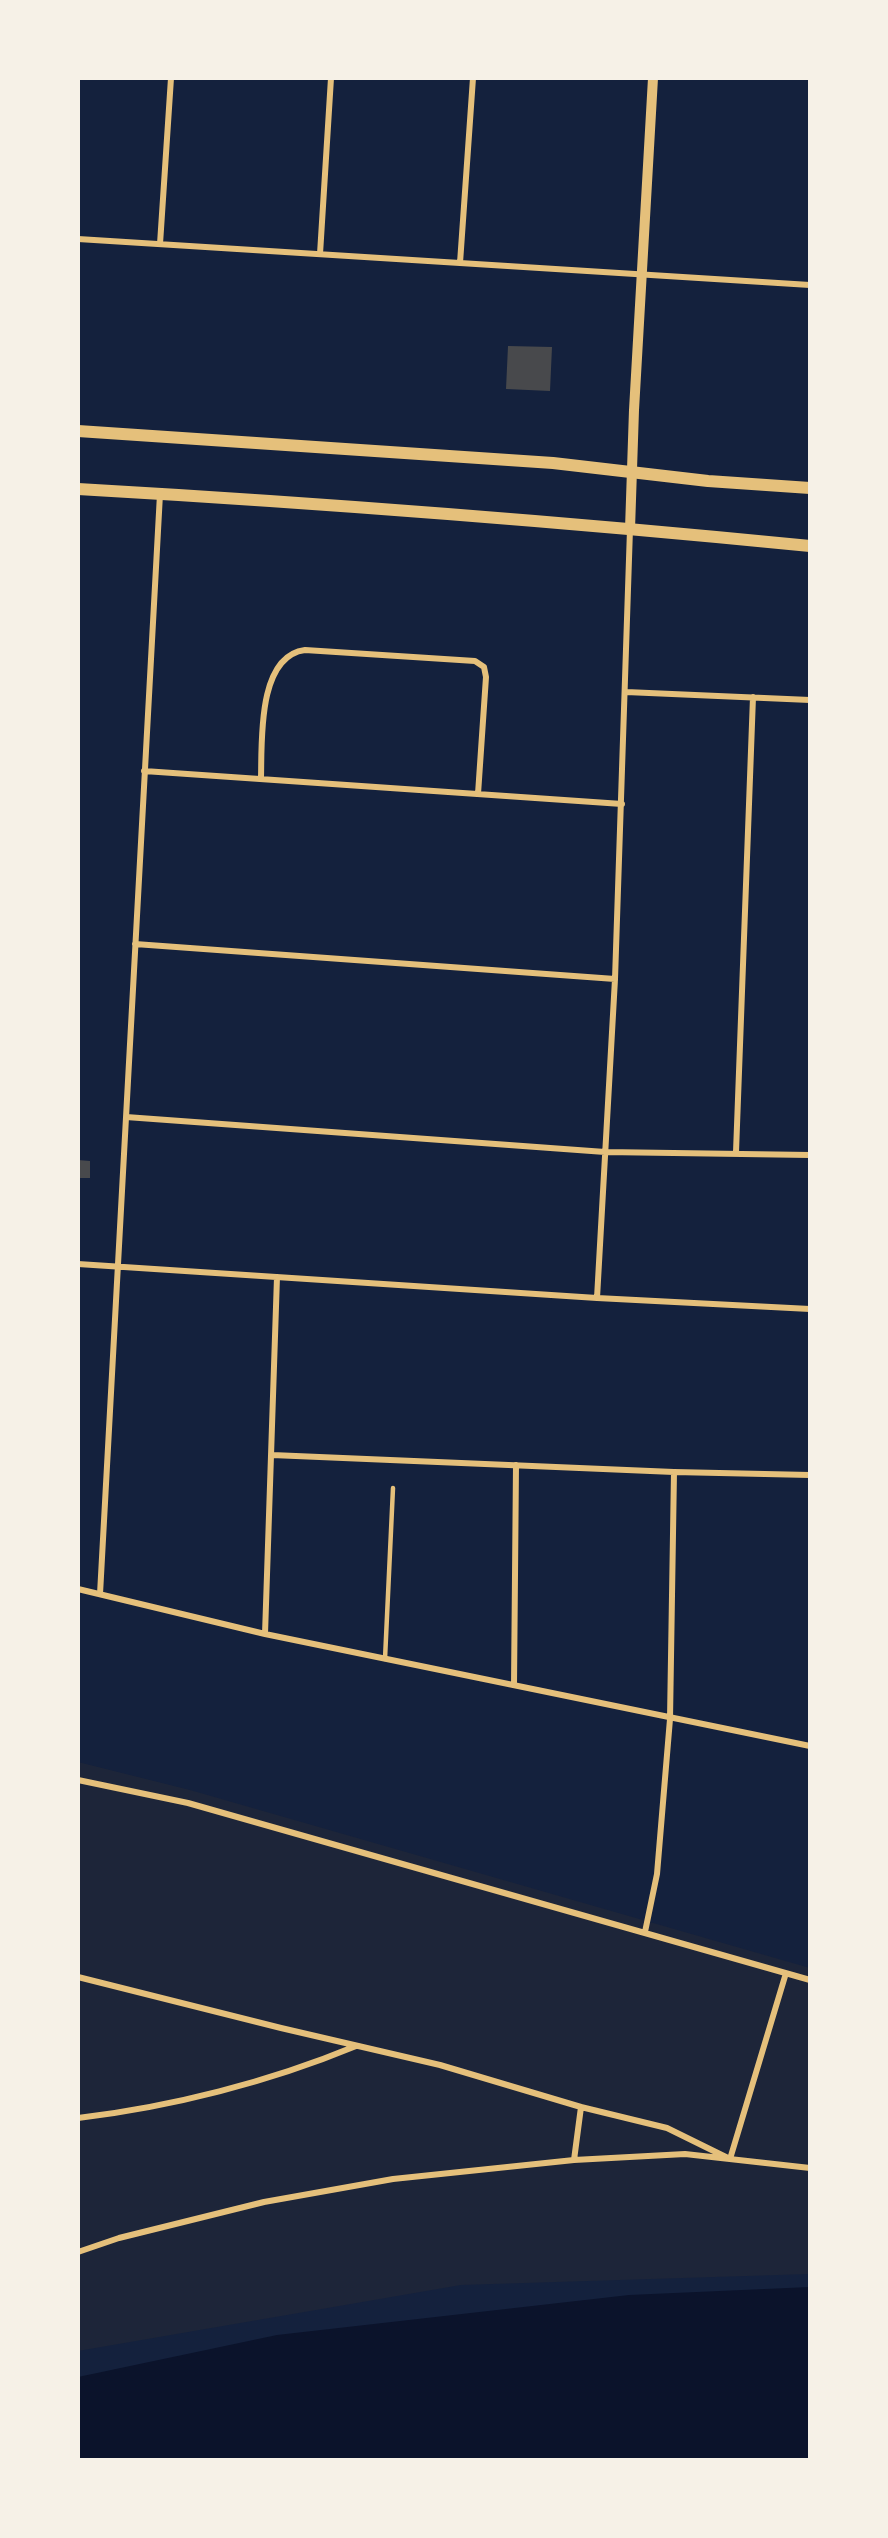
<!DOCTYPE html>
<style>
body{margin:0}
#map{position:relative;width:888px;height:2538px;overflow:hidden;background:#14213d;font-family:"Nunito Sans",sans-serif}
canvas{display:block}
.frame{position:absolute;inset:0;border:80px solid #f6f1e7;pointer-events:none}
</style>
<div id="map">
<canvas width="888" height="2538"></canvas>
<div class="frame"></div>
</div>
<script>
const ctx = document.querySelector('canvas').getContext('2d');
ctx.lineJoin = 'round';
function fill(path, color) { ctx.fillStyle = color; ctx.fill(path, 'evenodd'); }
function strokePath(path, color, width, dash) { ctx.strokeStyle = color; ctx.lineWidth = width; ctx.lineCap = dash ? 'butt' : 'round'; ctx.setLineDash(dash || []); ctx.stroke(path); }
fill(new Path2D(`
 M78,1762L190,1790L810,1968V2274L461,2285L78,2351Z`), '#1d2539');
fill(new Path2D(`
 M810,2287V2460H78V2377L277,2335L629,2295Z`), '#0b132b');
fill(new Path2D(`
 M508,346L552,347L550,391L506,389Z
 M78,1160L90,1161V1178H78Z`), '#48494c');
strokePath(new Path2D(`
 M385,1659L393,1488`), '#e5c07b', 4.5);
strokePath(new Path2D(`
 M78,239L810,285
 M160,244L171,78
 M320,254L331,78
 M460,263L473,78
 M626,692L810,700
 M144,771L622,804
 M261,778C262,743 257,656 305,650L475,661L484,667L486,677L478,794
 M135,944L615,979
 M126,1117L605,1152L810,1155
 M736,1152L753,697
 M78,1264L597,1298L810,1309
 M597,1298L615,979L630,529
 M272,1455L674,1472L810,1475
 M78,1589L265,1634L810,1746
 M100,1594L160,494
 M265,1634L277,1277
 M514,1685L516,1465
 M78,1780L188,1803L810,1980
 M645,1932L657,1874L670,1719L674,1472
 M78,1977L281,2028L440,2065L581,2107
 M78,2118C171,2107 269,2082 356,2046
 M574,2160L581,2107L667,2128L730,2159L786,1973
 M78,2252L119,2238L264,2202L393,2179L574,2160L685,2154L810,2168`), '#e5c07b', 6);
strokePath(new Path2D(`
 M630,529L634,410L653,78`), '#e5c07b', 10);
strokePath(new Path2D(`
 M78,431L553,463L708,481L810,488
 M78,489C322,503 567,522 810,546`), '#e5c07b', 12);
</script>
